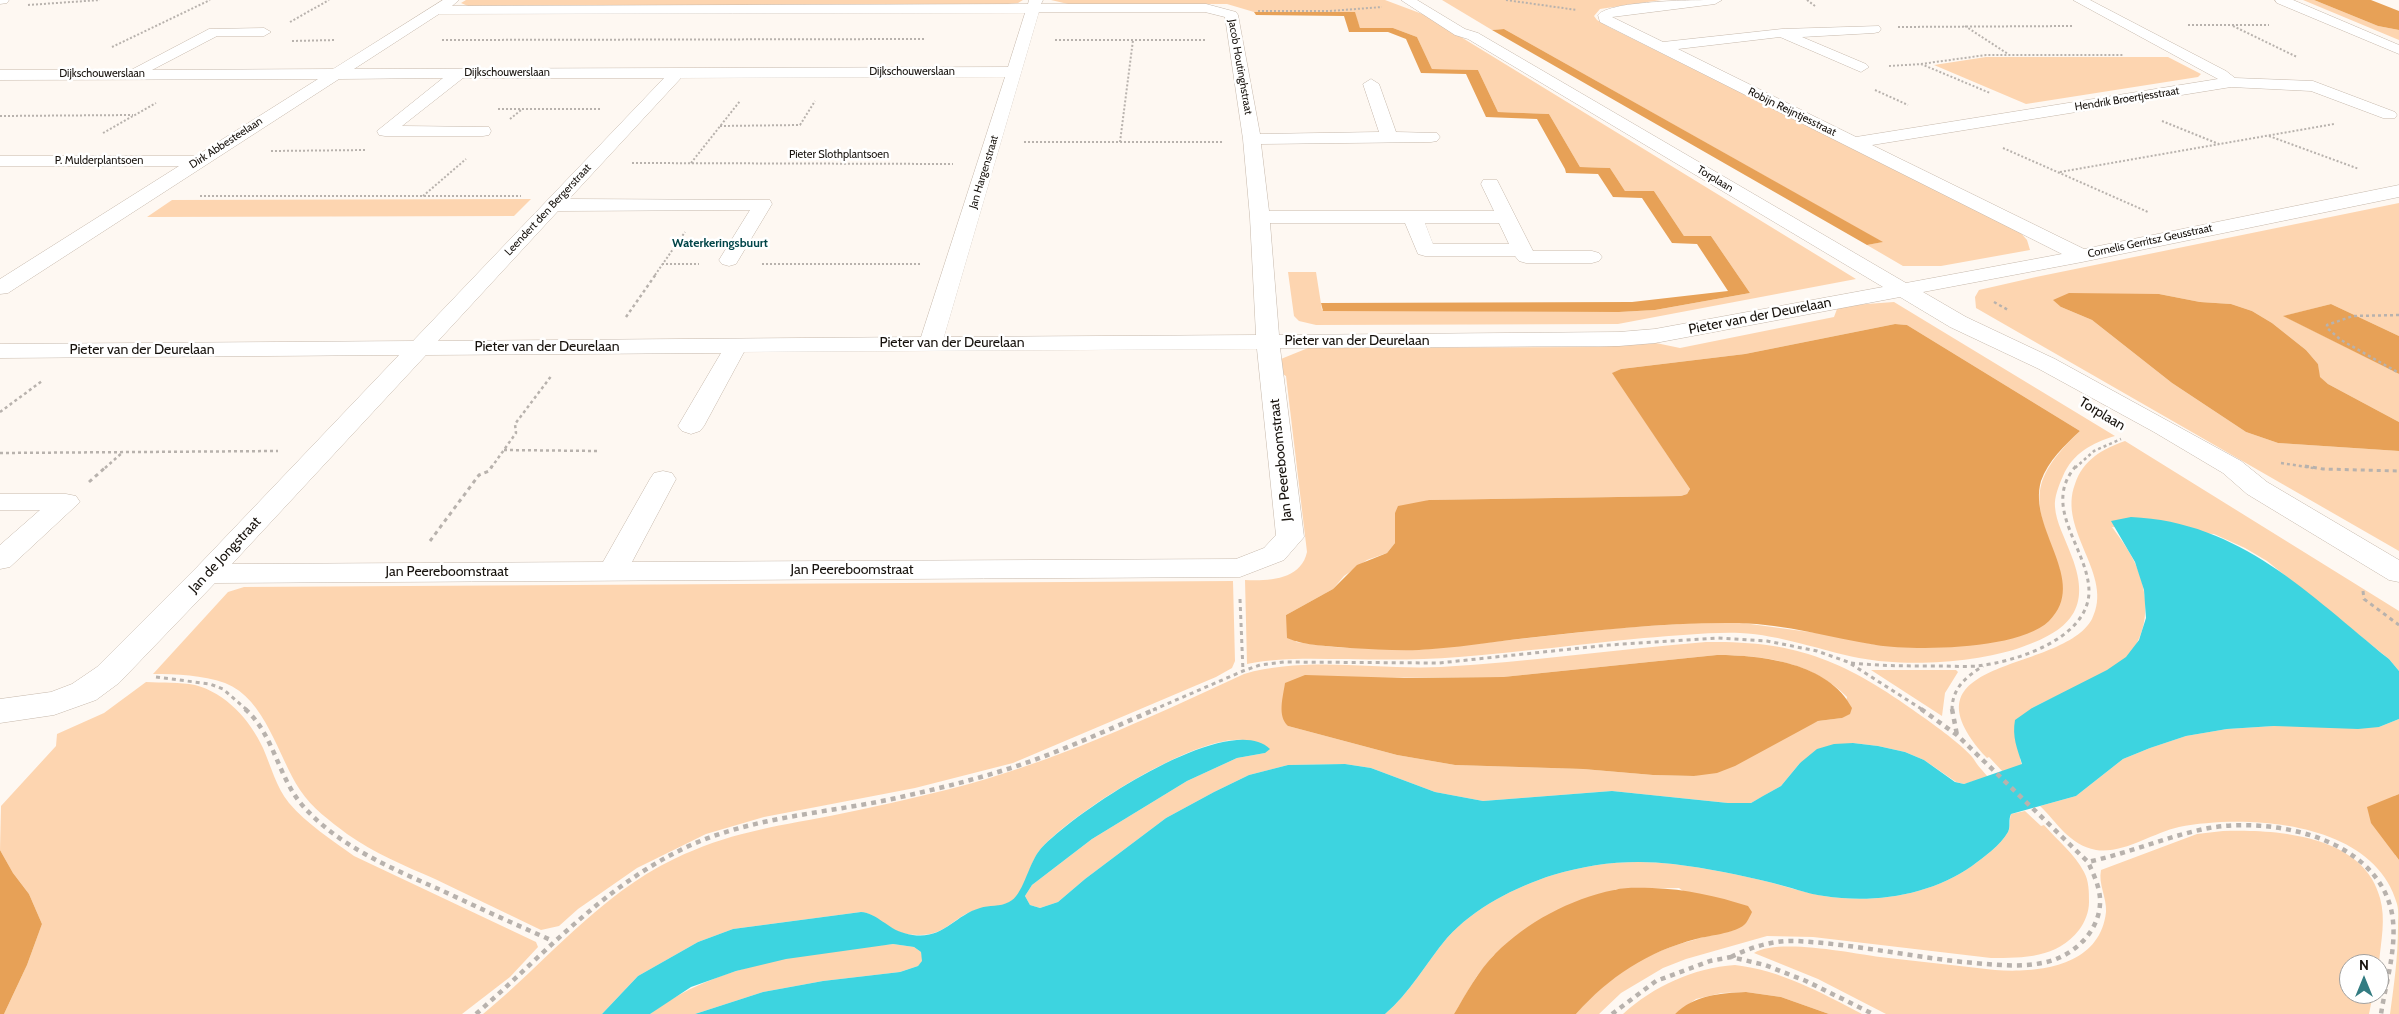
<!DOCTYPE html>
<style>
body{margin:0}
#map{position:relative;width:2399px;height:1014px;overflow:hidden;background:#fef8f2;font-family:Cabin,sans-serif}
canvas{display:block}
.north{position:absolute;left:2339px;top:954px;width:50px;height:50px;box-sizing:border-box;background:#fff;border:1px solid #a2a09e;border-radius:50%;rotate:0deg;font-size:14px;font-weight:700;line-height:20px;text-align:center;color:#17120d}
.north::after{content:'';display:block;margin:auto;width:18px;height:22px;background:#337c82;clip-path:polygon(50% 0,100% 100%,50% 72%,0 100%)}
</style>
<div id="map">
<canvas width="2399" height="1014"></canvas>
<div class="north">N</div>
</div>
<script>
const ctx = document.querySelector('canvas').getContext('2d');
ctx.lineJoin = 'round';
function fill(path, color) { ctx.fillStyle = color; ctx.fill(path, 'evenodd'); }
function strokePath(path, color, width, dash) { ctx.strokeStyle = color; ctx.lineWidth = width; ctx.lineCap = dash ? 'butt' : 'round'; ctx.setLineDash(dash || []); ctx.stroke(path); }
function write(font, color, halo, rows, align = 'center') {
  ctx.font = font + ' Cabin,sans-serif'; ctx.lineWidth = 5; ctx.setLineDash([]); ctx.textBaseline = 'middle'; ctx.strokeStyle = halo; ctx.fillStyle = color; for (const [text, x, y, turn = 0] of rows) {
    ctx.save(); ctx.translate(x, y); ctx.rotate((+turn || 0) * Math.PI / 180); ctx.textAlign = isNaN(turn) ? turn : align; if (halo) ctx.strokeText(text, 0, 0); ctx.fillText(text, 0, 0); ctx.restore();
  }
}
fill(new Path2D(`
 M466,0H1023L1018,3L1008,4L468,6L461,3Z
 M1051,0H1385L1425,15L1856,279L1618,324L1316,325L1299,321L1294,316L1288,272H1316L1322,310L1619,312L1655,310L1750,293L1711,236H1684L1654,191H1625L1610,168L1580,167L1549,114L1498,112L1478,70L1432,69L1417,37L1393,28H1360L1354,12H1254L1227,4H1068Z
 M1442,0H1661L1600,9L1594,16L1597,20L1609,27L2019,231L2027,240L2030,250L1941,266H1903L1867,245L1882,242L1504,29L1492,30Z
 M2303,0H2314L2378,26L2399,30V40Z
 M1986,57H2168L2201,74L2198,77L2026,104L1934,65Z
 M531,199L514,216L147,217L172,200Z
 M2399,203V336L2331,304L2284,316L2399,374V422L2328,384L2319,377L2318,364L2306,350L2272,323L2252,311L2231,304L2200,302L2159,294L2061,307L2092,320L2172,383L2246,432L2278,443L2399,451V551L1976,308L1975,297L1979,290L2036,277Z
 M1894,302L2115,436C2092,443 2073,453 2063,476C2059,485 2054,497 2055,507C2056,522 2065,538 2070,552C2092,605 2074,629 2022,647C1977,663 1906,667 1859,658C1819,650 1781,635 1740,633C1708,632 1676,636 1644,638C1583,644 1521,652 1459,657C1422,660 1385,660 1348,659C1313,659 1281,657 1247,664L1245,580C1269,581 1301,580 1307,552L1286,376L1277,371L1276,361L1308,348L1599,347L1656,343L1680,348L1834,317L1837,309L1853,305ZM1895,324L1907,325L2080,431C2024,484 2035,503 2060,570L1949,647L1877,645L1824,634L1743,623H1695L1619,628L1419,650L1333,647L1296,642L1286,615L1333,589L1344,576L1367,560L1387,553L1395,543V513L1429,500L1681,496L1687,494L1690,489L1613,373L1621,369L1745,354Z
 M2125,441L2399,611V671L2389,659L2267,561L2245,548L2214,534L2112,527C2120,538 2129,550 2135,563C2149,593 2151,631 2127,657C2111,674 2055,696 2032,708L2020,759L2022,765L2003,772L1989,757L1987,758C1894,656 2062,674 2092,619C2115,575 2057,531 2075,484C2083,460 2102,449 2125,441Z
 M1233,581L1235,661L1232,668L1216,677L1013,763L915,788L764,817L706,834L637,868L578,909L559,926L541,930C506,913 470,896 435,879C405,866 374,853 347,834C330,821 312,808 300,790C278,757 266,699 225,683C202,675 177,674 153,674L228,592L244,587Z
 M1706,642C1802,640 1850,664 1926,719C1937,727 1969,750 1975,761C1977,765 1983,771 1988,777L1964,784L1956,782L1924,760L1905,752L1878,746L1853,743L1800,763L1781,786L1751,803H1728L1612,791L1483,801L1435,792L1371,768L1345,764L1288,765L1249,775L1214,792L1166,818L1085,879L1058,902L1040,908L1030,905L1025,896L1032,885L1092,839L1187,781L1237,758L1265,753C1258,749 1249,741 1242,740C1193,736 1070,814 1039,851C1028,866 1027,887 1016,898C1006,908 986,906 973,911C957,916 947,931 930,934C917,936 901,935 890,928C879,922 873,913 861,912L733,929L698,942L638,976L602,1014H483C546,962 599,895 674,859C728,833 772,827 830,816C870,808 910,799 950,789C1052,763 1149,718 1244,674C1307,656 1375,670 1441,667C1529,662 1617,649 1706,642ZM1717,655C1763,655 1813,662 1847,697L1842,718L1818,721L1694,776L1653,775L1583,769L1455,765L1397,755L1288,726L1360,678L1503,677Z
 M1871,670H1956L1958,672L1945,693L1942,716Z
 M146,682C162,683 180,682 195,685C226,693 250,720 263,748C271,766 276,787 289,803C307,824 332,840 354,856L536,942L538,947L510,977L462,1014H4L27,965L42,924L29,894L13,873L0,850L1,806L56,746L57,734L104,713Z
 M2399,719V794L2394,796L2395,855L2399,860V1014H2390C2394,985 2398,957 2398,927C2398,920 2399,911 2397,904C2374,821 2248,814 2179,827C2152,833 2124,854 2096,850C2069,845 2057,822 2040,806L2076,796L2123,759L2150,748L2186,736L2227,729L2274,726L2379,727Z
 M2025,811L2041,826L2044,825C2057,840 2075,854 2084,872C2089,881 2089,892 2089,902C2089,912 2085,922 2079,930C2057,958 2024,958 1991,958L1813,937L1767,936L1686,959L1663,968L1621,993L1599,1014H1576C1624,959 1665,945 1735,930L1679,888L1616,889L1494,955L1477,976L1454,1014H1385C1410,993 1426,963 1447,938C1474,908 1515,887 1553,875C1592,863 1632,859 1673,864C1707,868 1740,875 1773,883C1790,888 1807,893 1824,896C1874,904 1931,895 1972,866C1985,856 2000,846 2008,832C2011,826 2009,820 2011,814Z
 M2223,831C2276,829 2364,835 2380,898C2386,919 2381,941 2379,963L2349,964V994H2373L2369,1014H1886L1818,979L1754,953C1778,938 1851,953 1880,957C1918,961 1957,966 1995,970C2038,973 2100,967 2106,912C2107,898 2098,884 2101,870L2197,834Z
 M893,944L914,947L921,952L923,961L918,966L900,972L823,981L763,992L695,1014H650C716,963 812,952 893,944Z
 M1735,965C1780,970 1822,993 1862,1014H1829L1781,997L1746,992L1722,993L1696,999L1675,1014H1623C1654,986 1693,968 1735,965Z`), '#fdd5b0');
fill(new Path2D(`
 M2314,0H2371L2399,11V30L2378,26Z
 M1254,12H1355L1360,28H1393L1417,37L1432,69L1478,70L1498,112L1549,114L1580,167L1610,168L1625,191H1654L1684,236H1711L1750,293L1655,310L1619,312L1323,311L1321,303L1632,302L1728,291L1697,244L1672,243L1642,198L1613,197L1598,174L1566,173L1565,169L1537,119L1486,117L1466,74L1421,73L1406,39L1388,32H1349L1344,16L1256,15Z
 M1504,29L1883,242L1867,245L1492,30Z
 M2069,293L2159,294L2200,302L2231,304L2252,311L2272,323L2306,350L2318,364L2320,377L2328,384L2399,422V451L2278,443L2246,432L2172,383L2092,320L2061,307L2053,300Z
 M2331,304L2399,336V374L2283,316Z
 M1895,324L1907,325L2080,431C2065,445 2048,461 2041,481C2027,529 2090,581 2049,621C2019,650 1916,651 1876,645C1831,638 1786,624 1739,623C1668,622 1598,630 1527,638C1492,642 1455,648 1419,650C1396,651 1373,649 1350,648C1329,646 1306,646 1287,638L1286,615L1333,589L1357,565L1387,553L1395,543V513L1398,506L1429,500L1681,496L1687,494L1690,489L1612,373L1621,369L1745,354Z
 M1717,655C1762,655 1829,663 1852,708L1850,714L1842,718L1818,721L1735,766L1717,773L1694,776L1653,775L1583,769L1455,765L1397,755L1288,726C1277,716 1283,697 1285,683L1305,675L1404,678L1503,677Z
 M2399,794V860L2371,823L2367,807Z
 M0,850L13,873L29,894L42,924L27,965L4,1014H0Z
 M1652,888C1686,889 1716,896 1748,906L1752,912C1750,916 1747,923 1744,925C1735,933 1707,936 1696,939C1647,952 1610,976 1576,1014H1454C1466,994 1478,971 1495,954C1527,922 1570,899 1614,890C1626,887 1640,888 1652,888Z
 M1746,992L1781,997L1829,1014H1675C1694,995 1721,993 1746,992Z`), '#e7a157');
fill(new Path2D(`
 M2131,517C2241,522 2308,594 2389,659L2399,671V719L2379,727L2358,729L2274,726L2227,729L2186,736L2150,748L2123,759L2076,796L2011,814C2008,820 2011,826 2008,832C2000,846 1985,856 1972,866C1931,895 1874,904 1824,896C1807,894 1790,887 1773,883C1740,875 1707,868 1673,864C1632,859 1592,863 1553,875C1515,887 1474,908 1447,938C1426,963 1410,993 1385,1014H695L763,992L823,981L900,972L918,966L922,961L921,952L914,947L893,944L786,959L736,971L691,987L650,1014H602L638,976L698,942L733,929L861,912C877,913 888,929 904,933C942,944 952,916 980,908C989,905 1000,907 1009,902C1023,896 1028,865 1039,851C1068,816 1228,708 1270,749L1265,753L1237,758L1187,781L1092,839L1032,885L1025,896L1030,905L1040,908L1058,902L1085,879L1166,818L1214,792L1249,775L1288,765L1345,764L1371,768L1435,792L1483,801L1612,791L1728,803H1751L1763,796L1781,786L1800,763L1817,749L1834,744L1853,743L1878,746L1905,752L1924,760L1955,782L1964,784L2022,764C2017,748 2012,737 2015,720L2032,708L2107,670L2126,657L2139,640L2146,618L2144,590L2135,562L2111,521Z`), '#3dd4e0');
const minor = new Path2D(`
 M0,0H9L7,3L0,4Z
 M443,0H459L452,6L1028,4L1029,0H1043L1041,4H1206L1236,12L1238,15L1260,134L1379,132L1363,84L1371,79L1379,84L1396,132L1437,133L1440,137L1437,141L1431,142L1261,144L1269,211H1494L1481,184L1483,180H1497L1499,184L1533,251H1592L1599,253L1602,257L1599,261L1592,263H1526L1519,261L1515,256H1425L1418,254L1405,223H1270L1279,335L1619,332L1655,329L1883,287L1468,39L1455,35L1401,0H1417L1465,29L1478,33L1906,283L2062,254L1600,22L1598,15C1610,0 1701,0 1722,0L1715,4L1612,17L1663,42L1782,29L1879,26L1881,29L1879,32L1874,33L1802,37L1866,64L1869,67L1861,72L1780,37L1678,49L1856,137L2218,79L2073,0H2090L2226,71L2235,78L2313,81L2395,112L2397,115L2395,118H2383L2311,91L2231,87L1872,145L2084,249L2399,185V197L2082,262L1923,292L1966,317L2055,359L2241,461L2267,482L2399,560V582L2389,580L2247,494L2223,473L2154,432L2039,369L1950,327L1900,297L1655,343L1619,346L1280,348L1304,537L1284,560L1240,577L215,583L119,683L96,700L54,715L0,723V699L51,692L72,684L97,667L197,567L399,355L0,358V344L413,341L664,78H463L402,126L489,127L491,131L489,135L483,136H385L379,135L377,131L443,78L339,79L8,293L0,294V279L179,166H0V156H196L318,79L0,80V70H131L209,29L264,28L271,32L264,36H217L152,70L333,69ZM1039,12H1205L1225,17L1243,139L1250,217L1256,335L944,337ZM1025,13L1008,67L354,69L439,14ZM1005,77L921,337L438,341L558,211L750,210L719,260L722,264L729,266L736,264L772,204L770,200L569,199L681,78ZM1425,223H1499L1509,244H1433ZM1257,349L1276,535L1264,548L1236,559L632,562L676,479L672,473L663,471L654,473L650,479L603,562L232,564L426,355L721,353L678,426L682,431L691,434L700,431L704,426L744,352Z
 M2275,0H2293L2399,45V54L2277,3Z
 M0,494H66L76,496L80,502L10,567L0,569V545L40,510H0Z`);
strokePath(minor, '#c6b8ab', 1);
strokePath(new Path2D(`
 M1506,0L1577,10
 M1807,0L1815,6
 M28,5L100,0
 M1258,11H1330L1382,7
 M290,22L329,0
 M2188,25H2269
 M1965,26L2008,54
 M2233,26L2297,57
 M1898,27L2072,26
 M442,40L924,39
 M1055,40H1206
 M292,41L336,40
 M112,47L210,0
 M1921,64L1986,55H2124
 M1889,66L1921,64L1990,93
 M1875,90L1908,105
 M498,109H602
 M0,116L133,115
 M510,119L521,110
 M2162,121L2219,144
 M720,126L800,125L815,101
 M103,133L156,103
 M2269,136L2359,169
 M1024,142H1222
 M1120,142L1133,40
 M2003,148L2148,212
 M271,151L367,150
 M632,163L953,164
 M691,163L740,101
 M2060,172L2334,124
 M200,196H521
 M423,196L466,159
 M662,264H699
 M762,264H921
 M655,275L685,232`), '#b8b2ad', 2, [2, 2]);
strokePath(new Path2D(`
 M1994,302L2008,310
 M2399,315L2353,316L2327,325V328L2341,340L2399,373
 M626,317L656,274
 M0,412L42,381
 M504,450L597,451
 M0,453L278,451
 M2281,463L2313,468
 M105,468L123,452
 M491,468L516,433L515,424L552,375
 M2075,468L2094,451L2121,439`), '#b8b2ad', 2.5, [3, 3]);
strokePath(new Path2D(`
 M2305,466L2323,469L2399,471
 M89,482L107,466
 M430,541L479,475L489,471L492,466
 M2363,591L2364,599L2399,625
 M1240,599L1243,671
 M1851,663C1880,666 1909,666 1939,666C1951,666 1964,667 1977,666C2015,662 2088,639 2089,592C2089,549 2040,507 2076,466
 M156,677L210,684L223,689L247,710
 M1153,710L1243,671L1260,665L1284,662L1439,663L1609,645L1717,638L1767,641L1817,651L1848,662L1923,710
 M1952,710C1952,688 1966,677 1983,666`), '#b8b2ad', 3, [4, 4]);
strokePath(new Path2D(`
 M245,709C274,734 278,778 303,806C340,848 396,870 445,892C481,909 517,925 553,941
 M1921,709L1957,735L2088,862C2129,853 2168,836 2209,828C2272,817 2373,837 2391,909C2399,942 2386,981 2381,1014
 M1952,709L1957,735
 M1731,957C1751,947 1774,940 1797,941C1852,944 1907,956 1963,962C1988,964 2016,968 2042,963C2072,958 2102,931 2100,898C2099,885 2093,873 2088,862
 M476,1014C546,953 605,884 691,845C754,817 826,813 892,799C946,787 999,774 1050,754C1086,740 1121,724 1156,709
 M1612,1014L1656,981L1710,961L1731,957L1765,965L1806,981L1873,1014`), '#b8b2ad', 4.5, [5, 5]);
fill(minor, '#fff');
write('11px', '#17120d', '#fff', [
 ["Jacob Houtinghstraat",1240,67,80],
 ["Dijkschouwerslaan",912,72],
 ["Dijkschouwerslaan",507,73],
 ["Dijkschouwerslaan",102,74],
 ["Hendrik Broertjesstraat",2127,99,-9],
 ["Robijn Reijntjesstraat",1792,112,26],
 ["Dirk Abbesteelaan",226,143,-33],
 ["Pieter Slothplantsoen",839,155],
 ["P. Mulderplantsoen",99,161],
 ["Jan Hargenstraat",984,172,-73],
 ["Torplaan",1715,179,31],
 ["Leendert den Bergerstraat",548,210,-47],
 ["Cornelis Gerritsz Geusstraat",2150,241,-12]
]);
write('bold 12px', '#014549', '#fff', [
 ["Waterkeringsbuurt",720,243]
]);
write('14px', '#17120d', '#fff', [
 ["Pieter van der Deurelaan",1760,316,-11],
 ["Pieter van der Deurelaan",1357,341],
 ["Pieter van der Deurelaan",952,343],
 ["Pieter van der Deurelaan",547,347],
 ["Pieter van der Deurelaan",142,350],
 ["Torplaan",2102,414,31],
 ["Jan Peereboomstraat",1281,460,-96],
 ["Jan de Jongstraat",225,555,-47],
 ["Jan Peereboomstraat",852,570],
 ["Jan Peereboomstraat",447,572]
]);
</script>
